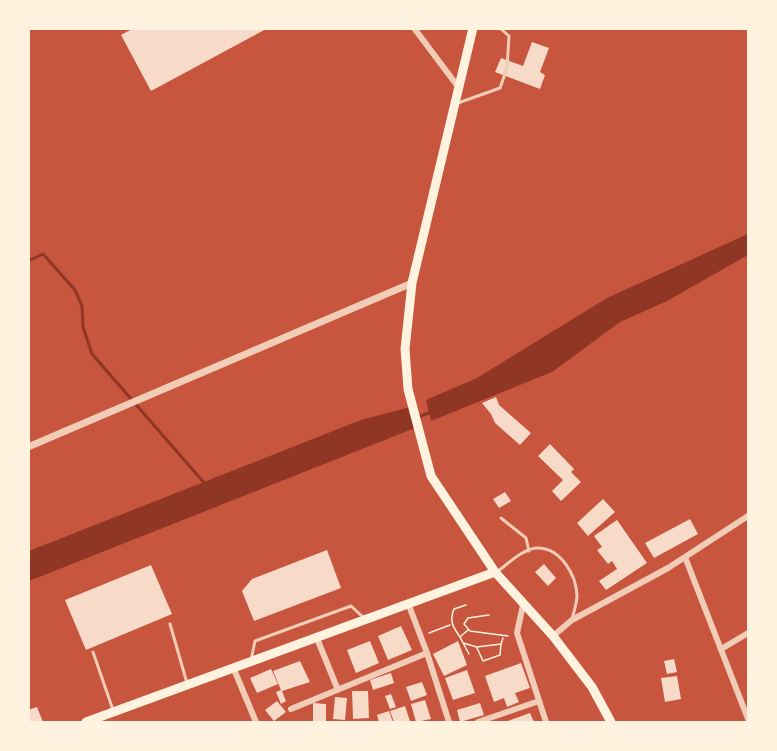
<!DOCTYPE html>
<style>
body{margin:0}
#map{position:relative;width:777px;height:751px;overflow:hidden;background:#c8553d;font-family:Jost,sans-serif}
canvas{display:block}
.frame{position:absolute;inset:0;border:30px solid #fff3e0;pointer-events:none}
</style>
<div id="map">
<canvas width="777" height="751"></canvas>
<div class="frame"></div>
</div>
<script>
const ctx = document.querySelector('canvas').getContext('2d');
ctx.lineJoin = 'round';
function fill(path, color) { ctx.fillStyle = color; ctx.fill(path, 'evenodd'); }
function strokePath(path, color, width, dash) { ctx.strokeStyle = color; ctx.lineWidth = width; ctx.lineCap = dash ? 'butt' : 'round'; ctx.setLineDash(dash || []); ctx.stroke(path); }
fill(new Path2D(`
 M748,234V255L667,301L620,322L552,372L431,421L426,400L477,378L607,298Z
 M410,407L415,428L29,581V551L361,420Z`), '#8f3625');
strokePath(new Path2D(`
 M28,261L43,254L75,290L82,306L83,327L92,354L206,485
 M418,417L431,412`), '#8f3625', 3);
fill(new Path2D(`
 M134,28H268L151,91L121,35Z
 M532,42L549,48L540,72L545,75L540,89L495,72L501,58L523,66Z
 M496,397L499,405L531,433L520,445L495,423L491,414L482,403Z
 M550,444L574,469L571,472L581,482L561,501L552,491L563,480L538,456Z
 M505,492L511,501L499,508L493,499Z
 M603,499L615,512L588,536L577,523Z
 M690,519L698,534L654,558L645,543Z
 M617,520L647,563L606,590L599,581L617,569L612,561L608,564L597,550L602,547L594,536Z
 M327,550L341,588L254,621L242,591L252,579Z
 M544,564L556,578L548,586L535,572Z
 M151,565L172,614L86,650L65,600Z
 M401,626L412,650L388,660L378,636Z
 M370,641L379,663L356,673L347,650Z
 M458,641L467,665L444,676L433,654Z
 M674,659L677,672L667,674L664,661Z
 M300,661L310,682L282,691L286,701L281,704L276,692L281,690L273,671Z
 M521,663L530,688L515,693L519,702L507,707L504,698L494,702L485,676Z
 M271,669L278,684L257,693L250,678Z
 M467,670L475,693L453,700L445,678Z
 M391,673L394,683L373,690L370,680Z
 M677,676L681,699L665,702L661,678Z
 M422,682L427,695L411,701L406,687Z
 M352,691H368L369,718L353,719Z
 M391,694L396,707L390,709L385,696Z
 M335,697L347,698L345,720L333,719Z
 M425,700L431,719L416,722L411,704Z
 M277,701L286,712L274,721L265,710Z
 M313,703L326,704V722H313Z
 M480,703L484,715L460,722L457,710Z
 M405,706L410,721L394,722L390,711Z
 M37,707L43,722H28V710Z
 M389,711L393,722H379L377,715Z
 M530,713L534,722H505Z`), '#f7dbc8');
strokePath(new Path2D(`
 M489,615L468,618L464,624L470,631L508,636
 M468,630L460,637L469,654
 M429,633L450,625
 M460,637C453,627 449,621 454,609L466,605
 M463,643L477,647L501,644L503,638
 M477,648L483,661L500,655L501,644`), '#fff3e0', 1.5);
strokePath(new Path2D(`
 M458,103L500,88L507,68L509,36L500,28
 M501,518L526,538L529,551
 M498,571C509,563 525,547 539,548C561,549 576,575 577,595C577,603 574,611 572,619
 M170,624L187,683
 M93,652L113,710
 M251,660L255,641L351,606L363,617`), '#f1ccb7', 3);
strokePath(new Path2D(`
 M414,28L459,88
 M685,557L748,719
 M408,603L427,653L449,722
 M523,605L517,633L546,722
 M316,636L338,690
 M553,636L572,620L668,568L748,516
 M723,648L748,633
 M233,667L256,722
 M291,709L427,653
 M478,722L539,701`), '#f1ccb7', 6);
strokePath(new Path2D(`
 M28,447L412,283`), '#f1ccb7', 7);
strokePath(new Path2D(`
 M473,28L412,283L405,349L408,389L431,476L495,572L553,636L592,687L611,722
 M86,722L495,572`), '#fff3e0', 9);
</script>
